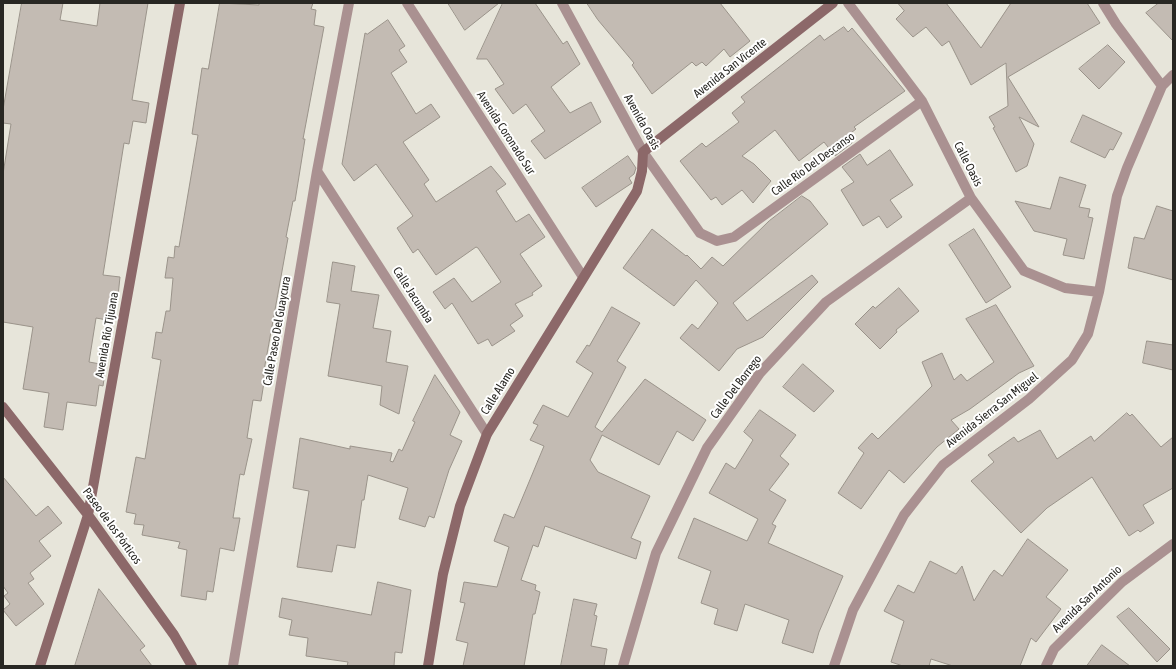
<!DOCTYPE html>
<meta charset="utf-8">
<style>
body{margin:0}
#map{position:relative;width:1176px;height:669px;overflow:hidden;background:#e7e5da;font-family:"Asap Condensed",sans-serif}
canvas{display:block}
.frame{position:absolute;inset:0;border:4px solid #282723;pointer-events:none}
</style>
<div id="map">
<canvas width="1176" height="669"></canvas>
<div class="frame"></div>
</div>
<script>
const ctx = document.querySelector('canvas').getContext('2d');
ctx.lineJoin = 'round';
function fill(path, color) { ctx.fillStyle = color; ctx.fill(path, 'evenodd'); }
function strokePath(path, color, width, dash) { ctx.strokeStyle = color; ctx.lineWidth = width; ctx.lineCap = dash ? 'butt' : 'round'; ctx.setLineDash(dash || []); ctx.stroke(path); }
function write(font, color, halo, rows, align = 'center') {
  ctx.font = font + ' "Asap Condensed",sans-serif'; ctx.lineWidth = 4; ctx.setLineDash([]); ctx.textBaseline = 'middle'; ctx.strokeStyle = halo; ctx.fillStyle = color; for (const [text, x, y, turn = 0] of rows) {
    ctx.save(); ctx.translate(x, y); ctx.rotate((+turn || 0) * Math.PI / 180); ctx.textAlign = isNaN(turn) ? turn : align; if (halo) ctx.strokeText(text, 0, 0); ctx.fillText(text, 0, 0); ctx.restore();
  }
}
const building = new Path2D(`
 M22,3H63L60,20L97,26L100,3H148L132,100L149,103L146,123L133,121L129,144L124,143L103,275L120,277L118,296L113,321L96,318L89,362L106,365L103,386L99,385L96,406L67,402L63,430L44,427L49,393L23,389L33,327L3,322V174L11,124L3,123V110Z
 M220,3L259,5V3H313L311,9L316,10L314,25L324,27L303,139H305L295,201H293L286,237L288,238L263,376H265L261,401L253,400L247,438L252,439L244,475L240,474L233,518H240L234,551L220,548L213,592L207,591L206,600L181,596L187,550L178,548L180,542L142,535L144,525L134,524L136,514L126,512L136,457L145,459L161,360L152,358L154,346L156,332L162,333L166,311H170L173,278H165L168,257L174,258L175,246L179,247L198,135L192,134L202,68L208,69Z
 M448,3H499L465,30Z
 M503,3H535L563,44L567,41L580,64L551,87L570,113L591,102L601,122L545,159L531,141L545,131L526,104L513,114L495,89L504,84L487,59H477Z
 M587,3H720L750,41L730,57L724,49L706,66L702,62L696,66L692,62L652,94L632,65L634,63L598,20Z
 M898,3H946L981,48L1011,3H1087L1100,23L1008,77L1039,127L1019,117L1034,144L1027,166L1016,172L993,128L995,127L989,117L1008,106L1006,63L971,85L949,41L942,46L926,27L913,37L896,19L904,11Z
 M1159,3H1173V41L1146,13Z
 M388,20L405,46L399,50L407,62L391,73L416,114L431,104L440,117L403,142L429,180L424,184L436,202L491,166L506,184L496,191L516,222L529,214L545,237L520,254L542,286L532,293L533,295L515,304L523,316L510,325L515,331L492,346L488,339L478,344L452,303L445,309L433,292L454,278L472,302L501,282L478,248L476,247L436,275L418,249L413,253L397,228L413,216L376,164L354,181L342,164L365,33L367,34Z
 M844,27L848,32L852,28L905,91L854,127L856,129L847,136L852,143L835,156L824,142L799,161L775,130L742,156L754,164L771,181L753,203L742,190L722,205L716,197L711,200L680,161L702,143L706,147L739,122L732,113L745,102L741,97L820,35L824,40Z
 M1108,45L1125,62L1099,89L1079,69Z
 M1083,115L1122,133L1113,150L1110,149L1105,158L1071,142Z
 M890,150L913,185L890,200L902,217L887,228L879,216L863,226L841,190L854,182L842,167L860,154L867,165Z
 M628,156L636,168L634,174L629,178L632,183L596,207L582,188Z
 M1060,177L1086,185L1079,207L1090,209L1088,217L1093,218L1084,259L1063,255L1067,239L1034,231L1015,201L1050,209Z
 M802,196L810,201L828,224L733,303L747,321L812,275L818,282L763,337L737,349L719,371L680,338L692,324L698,329L718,303L696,280L674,306L623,268L652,229L686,256L687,255L701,269L712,257L723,266L769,221Z
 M1157,206L1173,211V280L1128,268L1134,237L1144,239Z
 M974,229L1011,287L986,303L949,245Z
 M333,262L355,266L351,291L379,295L373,328L391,331L386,362L408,366L399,414L380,405L382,386L328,376L340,304L327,302Z
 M899,288L919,311L896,330L897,332L880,349L855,324L873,306L875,308Z
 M996,305L1034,366L1019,373L970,409L951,420L959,429L937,447L904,483L889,470L861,509L838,493L864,453L858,448L872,433L878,439L932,386L922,362L942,353L954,380L961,374L967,381L994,362L966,319Z
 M612,307L640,323L617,361L626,367L595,427L602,432L645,379L706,420L693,441L677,431L659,465L602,435L590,460L598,472L650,496L631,538L641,542L636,559L545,526L538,547L533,545L521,580L536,585L535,590L540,592L535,614H533L524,666H463L468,643L456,640L465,603L460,602L464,582L497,587L509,547L494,541L504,514L514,518L544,446L530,440L538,425L533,423L543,405L568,417L593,373L576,362L587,345L589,346Z
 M1147,341L1173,345V370L1143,363Z
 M803,364L834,391L814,412L783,387Z
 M435,375L460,412L450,435L462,441L449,470L434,518L429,516L425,527L399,519L408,488L368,475L364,500H362L355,548L337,545L332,572L297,567L309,491L293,488L300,438L350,449V446L392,453L390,461L393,462L399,449L402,451L415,422L413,421Z
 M760,410L796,435L780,456L789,464L769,490L786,500L772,524L776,526L768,543L843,576L819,632L813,653L782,643L789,620L745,604L737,631L714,624L718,609L701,603L711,571L678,558L694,518L747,541L758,519L709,493L726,463L735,469L753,440L744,432Z
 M1127,413L1130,416L1132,414L1161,447L1173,437V488L1143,505L1154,523L1140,532L1138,530L1129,536L1092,477L1047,508L1021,533L971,481L994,462L988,455L1014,437L1018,442L1040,430L1057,459L1091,436L1094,441Z
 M3,477L36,516L48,506L62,523L39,541L51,556L30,573L34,579L28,583L44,604L16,626L3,610L10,604L4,596L8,593L3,586Z
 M1028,539L1068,570L1046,597L1061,609L1036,642L1031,638L1020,666H953L931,659L929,666H903L891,662L904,621L884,611L898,585L914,593L930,561L956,574L962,566L974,601L990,575L994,570L1002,576Z
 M378,582L411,590L402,653L395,652L394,666H347L348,662L306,656L308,638L289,635L292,620L279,617L282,598L371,615Z
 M99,589L145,646L140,650L152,666H75Z
 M574,599L597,604L594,615L597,616L591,646L607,649L604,666H561Z
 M1129,608L1170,649L1157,662L1117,617Z
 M1102,645L1130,666H1087Z`);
fill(building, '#c3bbb3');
strokePath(building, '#9a938a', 1);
strokePath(new Path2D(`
 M407,3L583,277
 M562,3L643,152L700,233L717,241L734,237L922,101
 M848,3L922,101L971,198L1024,271L1065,288L1099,292
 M1103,3L1116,24L1162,86
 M317,171L487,434
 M233,666L317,171L349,3
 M623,666L656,553L707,448L760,373L826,302L971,198
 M834,666L853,610L904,515L943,465L1029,399L1072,360L1088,334L1099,292L1117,196L1127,168L1162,86L1173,75
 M1046,666L1054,649L1122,582L1173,544`), '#aa9191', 10);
strokePath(new Path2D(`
 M3,407L88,515L174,635L192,666
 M40,666L88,515L180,3
 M428,666L443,574L460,506L487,434L637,191L642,171L643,152L833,3`), '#8c6869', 10);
write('12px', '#282723', '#fff', [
 ["Avenida San Vicente",730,68,-38],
 ["Avenida Oasis",642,122,61],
 ["Avenida Coronado Sur",506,133,57],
 ["Calle Río Del Descanso",813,164,-36],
 ["Calle Oasis",968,164,63],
 ["Calle Jacumba",413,295,57],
 ["Calle Paseo Del Guaycura",277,331,-80],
 ["Avenida Río Tijuana",107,335,-80],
 ["Calle Del Borrego",736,387,-53],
 ["Calle Alamo",498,391,-58],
 ["Avenida Sierra San Miguel",992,410,-38],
 ["Paseo de los Pórticos",112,526,54],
 ["Avenida San Antonio",1087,599,-44]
]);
</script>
